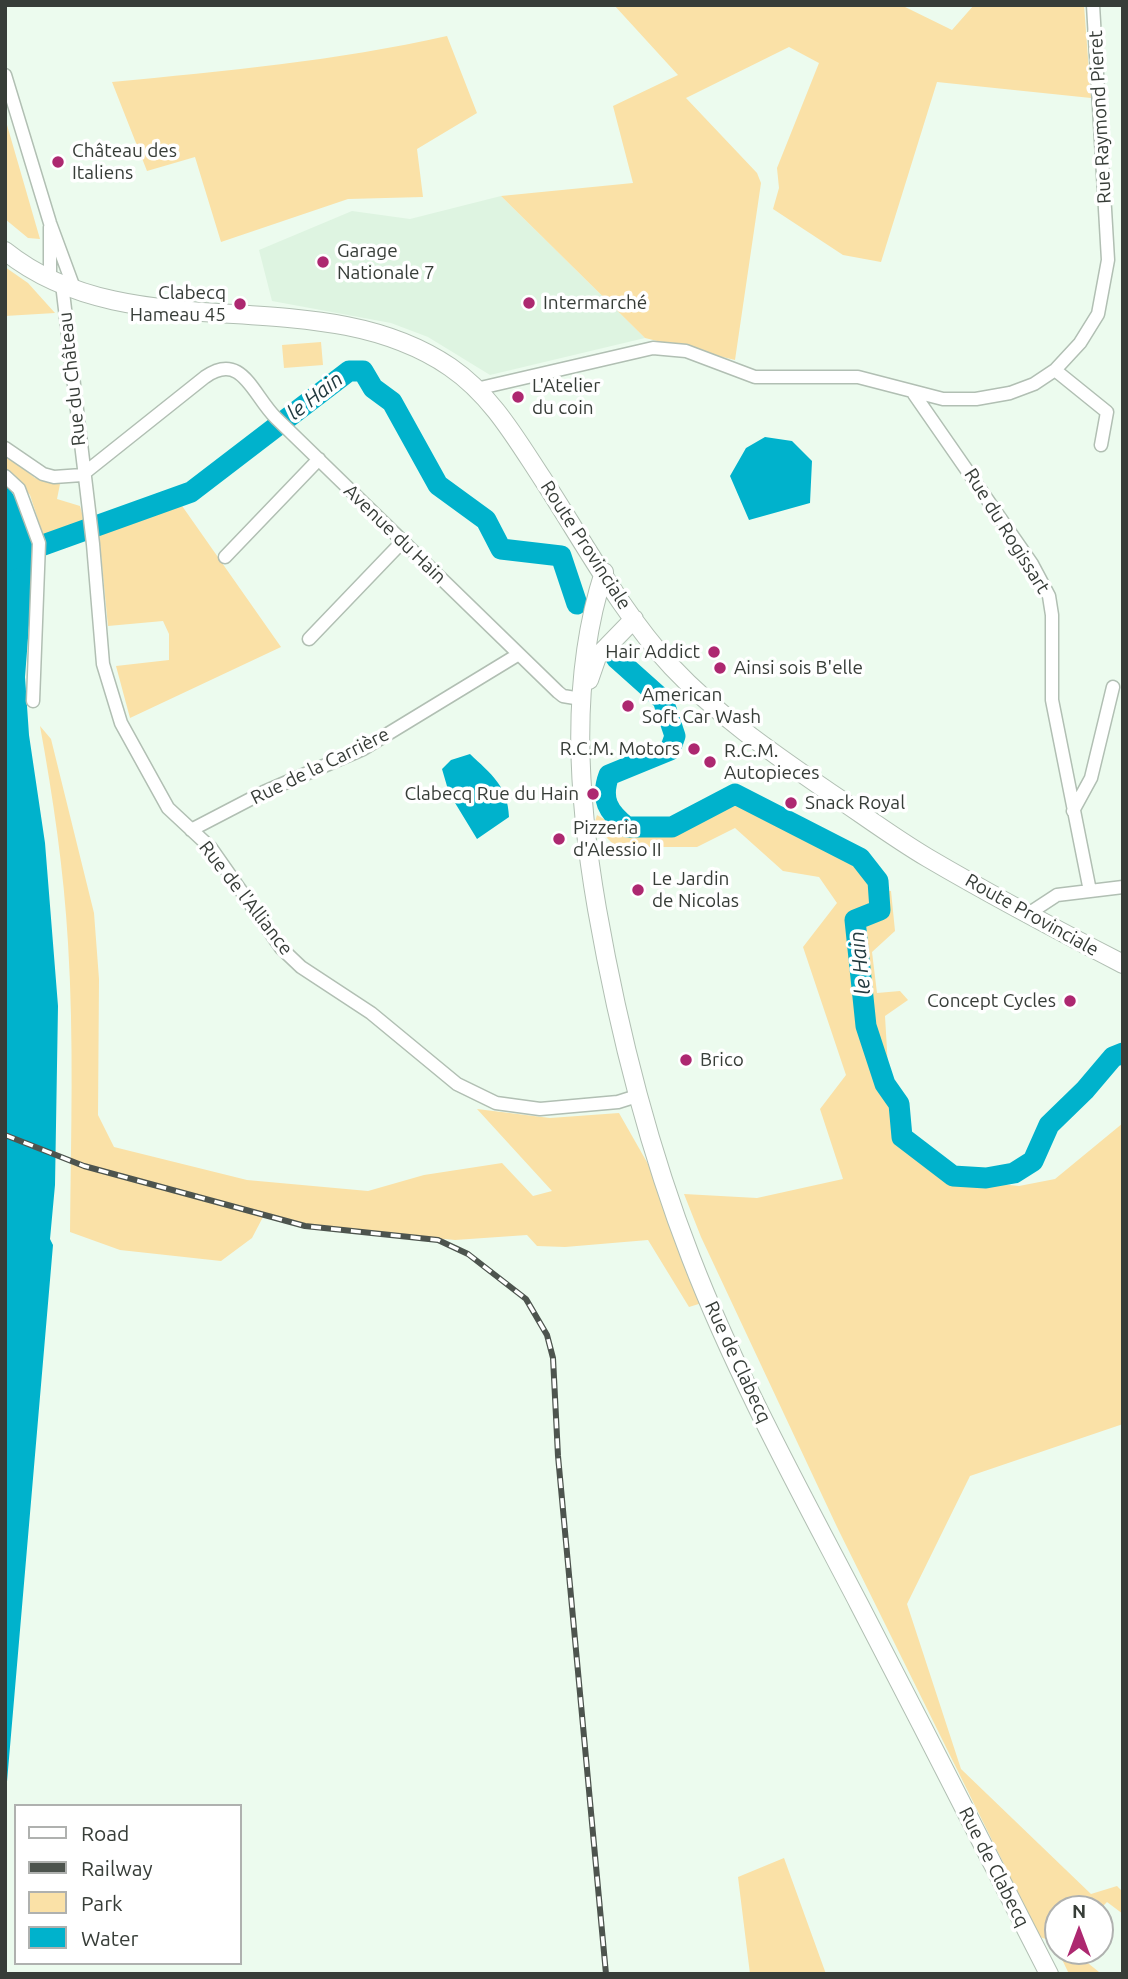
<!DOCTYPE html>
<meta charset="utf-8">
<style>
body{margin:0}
#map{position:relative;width:1128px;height:1979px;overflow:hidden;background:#ecfbee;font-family:Ubuntu,sans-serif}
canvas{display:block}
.frame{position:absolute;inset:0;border:7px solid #373d38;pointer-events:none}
.legend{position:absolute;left:14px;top:1804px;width:228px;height:161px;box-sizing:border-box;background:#fff;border:2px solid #afb1af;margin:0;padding:9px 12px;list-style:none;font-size:21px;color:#373d38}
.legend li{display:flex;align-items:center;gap:14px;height:35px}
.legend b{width:35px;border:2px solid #afb1af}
.north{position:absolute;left:1044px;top:1895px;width:70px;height:70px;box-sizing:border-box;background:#fff;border:2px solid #afb1af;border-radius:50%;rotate:0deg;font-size:19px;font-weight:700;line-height:28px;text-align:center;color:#373d38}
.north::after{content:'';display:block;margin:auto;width:24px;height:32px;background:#ad2870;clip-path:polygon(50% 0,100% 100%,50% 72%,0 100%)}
</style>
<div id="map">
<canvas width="1128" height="1979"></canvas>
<div class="frame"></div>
<ul class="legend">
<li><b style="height:9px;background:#fff"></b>Road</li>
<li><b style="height:9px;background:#4d544e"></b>Railway</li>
<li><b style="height:19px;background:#fae1a7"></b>Park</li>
<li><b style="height:19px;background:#00b2cc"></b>Water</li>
</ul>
<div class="north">N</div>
</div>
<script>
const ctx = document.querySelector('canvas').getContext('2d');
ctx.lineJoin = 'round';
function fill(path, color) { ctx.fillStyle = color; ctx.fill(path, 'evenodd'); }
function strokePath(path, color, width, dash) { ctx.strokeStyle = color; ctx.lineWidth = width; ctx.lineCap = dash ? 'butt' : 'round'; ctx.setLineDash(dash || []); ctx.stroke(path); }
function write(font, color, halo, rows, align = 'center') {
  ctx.font = font + ' Ubuntu,sans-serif'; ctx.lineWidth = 7; ctx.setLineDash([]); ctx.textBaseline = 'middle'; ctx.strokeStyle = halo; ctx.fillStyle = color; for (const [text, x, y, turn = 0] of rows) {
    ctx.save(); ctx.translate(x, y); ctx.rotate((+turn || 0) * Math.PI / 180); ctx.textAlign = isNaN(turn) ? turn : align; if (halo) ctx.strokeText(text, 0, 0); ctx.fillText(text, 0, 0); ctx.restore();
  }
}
fill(new Path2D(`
 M501,196L645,338L490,375L428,337L391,323L272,301L259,250L352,211L410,219Z`), '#def4e1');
fill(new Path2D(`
 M614,5H901L952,30L974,5H1084L1091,98L937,82L881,262L843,255L773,209L779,188L777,168L819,63L789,47L686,98L757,173L761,183L735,360L645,338L501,196L633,183L613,106L678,75Z
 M447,36L477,113L417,149L423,197L348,199L221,242L195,157L147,171L112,82C225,71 336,61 447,36Z
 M5,118L40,239L28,238L5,219Z
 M5,267L28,283L55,313L5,316Z
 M321,342L323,365L284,368L282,345Z
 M5,454L35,478L60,484L57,499L80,506L85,524L43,535L30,495L5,467Z
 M180,503L281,647L130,718L116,666L169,660V634L163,621L108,626L99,535Z
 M40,726L51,739L94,913L99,979L98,1115L114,1147L247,1180L368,1191L424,1175L502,1163L533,1196L552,1191L477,1109L550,1118L619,1113L648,1164L702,1303L689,1307L648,1240L565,1247L537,1246L527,1235L455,1240L327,1228L263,1217L252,1238L221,1261L120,1250L70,1232C71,1136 74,1039 68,943C64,871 53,797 40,726Z
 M725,797L769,811L851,862L873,889L891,891L895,931L872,952L877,993L900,991L908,1000L885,1016L888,1067L878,1088L890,1098L895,1131L909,1152L941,1178L1019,1186L1055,1179L1123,1123V1424L970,1476L907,1604L961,1769L1091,1894L1117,1886L1123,1892V1914L1107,1902L1100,1909H1058V1950L1054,1942L1040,1937L837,1527L701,1237L684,1194L757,1198L843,1179L820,1109L846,1075L803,947L837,903L819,877L783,871L735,828L697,847H616L594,825L597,815L625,832L671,831Z
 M784,1858L826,1974H750L738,1877Z
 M1058,1951H1073L1099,1972L1069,1974Z`), '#fae1a7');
fill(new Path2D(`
 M765,437L792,441L812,461L810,503L749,520L730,476L746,448Z
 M5,483L23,508L35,548L25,677L29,735L45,843L58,1006L55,1185L50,1239L53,1245L5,1805Z
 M470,754C491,774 508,786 509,817L477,839L449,793L442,769L451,760Z`), '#00b2cc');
strokePath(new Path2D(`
 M5,562L35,548L191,492L349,371H363L373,388L392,402L438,485L486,520L501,549L561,556L577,604
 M616,658L663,700L675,736L670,750L609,775C600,799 608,812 627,827H672L735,794L860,858L878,881L880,910L855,920L866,1026L885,1084L899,1104L902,1137L953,1176L986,1178L1014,1173L1033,1161L1049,1125L1085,1090L1113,1057L1123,1053`), '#00b2cc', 21);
const street = new Path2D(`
 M5,75L50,223L74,288
 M50,278V227
 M62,284L93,544L103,664L121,723L168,808L211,848L281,948L301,967L371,1013L457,1084L496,1103L540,1109L618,1102L637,1096
 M1055,370L1107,412L1101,445
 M476,389L653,348L686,351L755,377H858L943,399H976L1010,393L1034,384L1055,370L1080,343L1098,314L1108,260L1093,5
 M914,394L1032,564L1049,596L1052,615V700L1090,891
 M5,448L43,474L54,477L82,475L205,377C242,351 252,394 276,418L558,692L563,696L581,699
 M5,476L19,489L39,543L33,701
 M225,557L319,459
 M309,639L403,541
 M1073,811L1091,778L1113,687
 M191,830L264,792L363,749L519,654
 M1028,914L1057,895L1123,887`);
const secondary = new Path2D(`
 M5,251C132,353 318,277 450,367C491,395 515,437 542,478C583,541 621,612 672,667C718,716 774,754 829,792C862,814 894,838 928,858C991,895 1057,930 1123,964
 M604,572C569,680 578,799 597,909C618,1028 647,1145 691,1258C737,1377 800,1491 859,1604C923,1727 986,1851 1049,1974
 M589,680L597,657L634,619`);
strokePath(street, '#b1bfb3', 15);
strokePath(secondary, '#b1bfb3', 20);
strokePath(street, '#fff', 12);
strokePath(secondary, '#fff', 18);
const rail = new Path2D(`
 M5,1135L84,1166L305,1226L438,1240L468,1254L526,1299L547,1335L553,1358L558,1456L606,1974`);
strokePath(rail, '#4d544e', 6);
strokePath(rail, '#fff', 3.5, [10]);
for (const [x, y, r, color] of [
 [58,162,7,"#ad2870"],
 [323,262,7,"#ad2870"],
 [529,303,7,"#ad2870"],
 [240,304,7,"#ad2870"],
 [518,397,7,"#ad2870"],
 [714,652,7,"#ad2870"],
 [720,668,7,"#ad2870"],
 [628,706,7,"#ad2870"],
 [694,749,7,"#ad2870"],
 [710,762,7,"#ad2870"],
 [593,794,7,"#ad2870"],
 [791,803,7,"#ad2870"],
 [559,839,7,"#ad2870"],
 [638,890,7,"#ad2870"],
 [1070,1001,7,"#ad2870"],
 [686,1060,7,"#ad2870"]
]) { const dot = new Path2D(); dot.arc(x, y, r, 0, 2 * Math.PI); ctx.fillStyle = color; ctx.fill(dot); strokePath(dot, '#fff', 2.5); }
write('19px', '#373d38', '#fff', [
 ["Rue Raymond Pieret",1100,117,-93],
 ["Rue du Château",72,379,-96],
 ["Rue du Rogissart",1007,531,58],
 ["Avenue du Hain",395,534,44],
 ["Route Provinciale",586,545,57],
 ["Rue de la Carrière",320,766,-26],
 ["Rue de l'Alliance",246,898,52],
 ["Route Provinciale",1032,915,29],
 ["Rue de Clabecq",738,1362,65],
 ["Rue de Clabecq",994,1867,63]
]);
write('19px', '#373d38', '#fff', [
 ["Château des",72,151],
 ["Italiens",72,173],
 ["Garage",337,251],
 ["Nationale 7",337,273],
 ["Clabecq",226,293,"right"],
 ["Hameau 45",226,315,"right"],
 ["Intermarché",543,303],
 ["L'Atelier",532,386],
 ["du coin",532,408],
 ["Hair Addict",700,652,"right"],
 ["Ainsi sois B'elle",734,668],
 ["American",642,695],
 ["Soft Car Wash",642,717],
 ["R.C.M. Motors",680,749,"right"],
 ["R.C.M.",724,751],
 ["Autopieces",724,773],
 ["Clabecq Rue du Hain",579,794,"right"],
 ["Snack Royal",805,803],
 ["Pizzeria",573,828],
 ["d'Alessio II",573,850],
 ["Le Jardin",652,879],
 ["de Nicolas",652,901],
 ["Concept Cycles",1056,1001,"right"],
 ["Brico",700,1060]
], 'left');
write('italic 21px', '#233a3f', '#fff', [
 ["le Hain",315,396,-38],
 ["le Hain",860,963,-96]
]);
</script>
